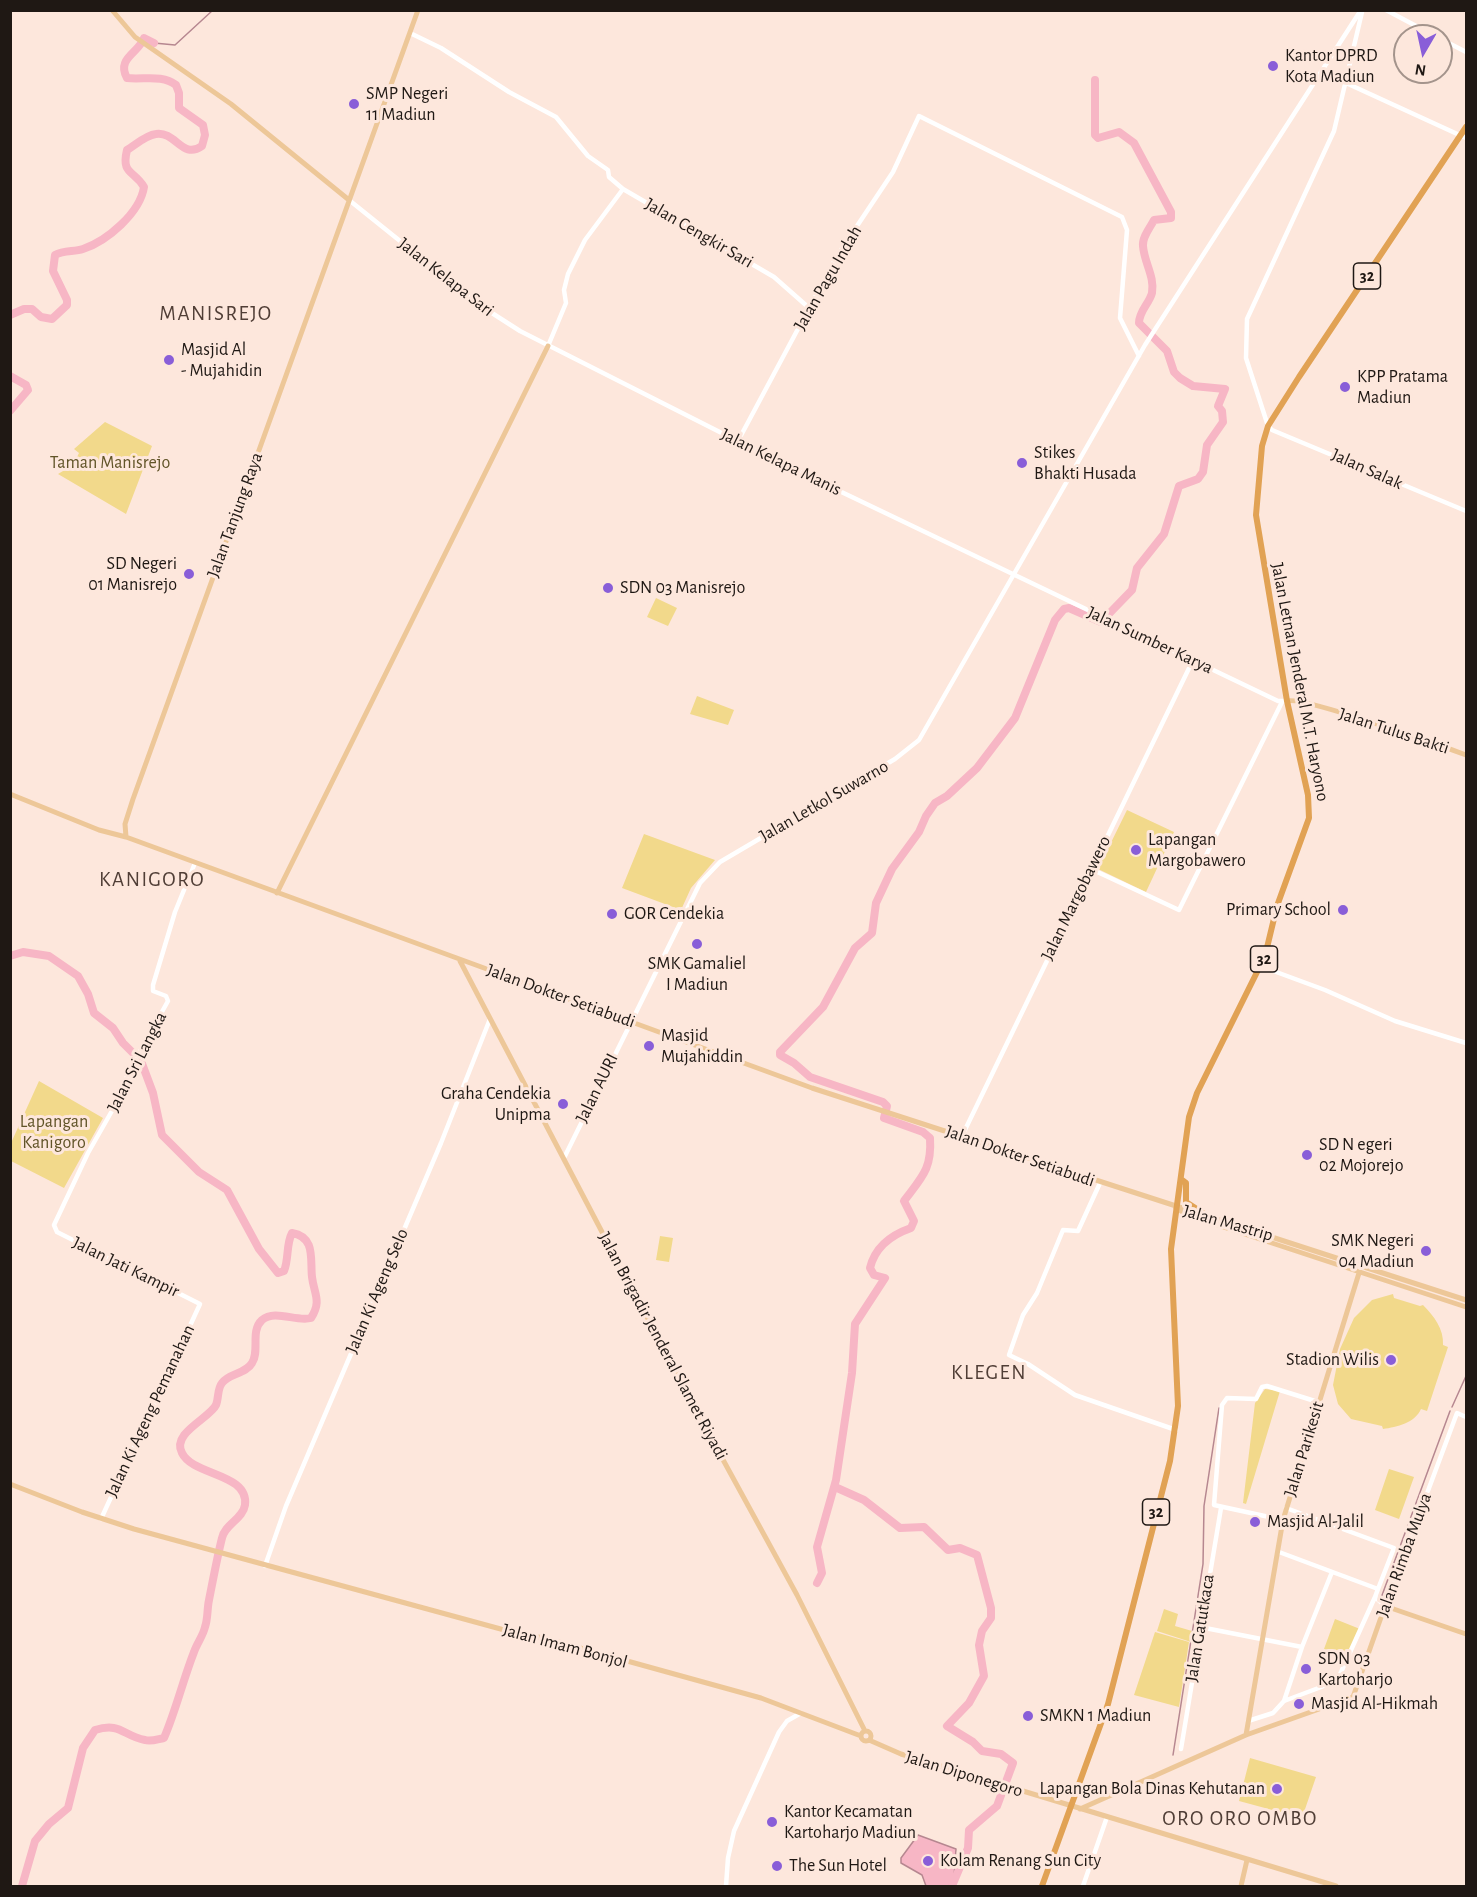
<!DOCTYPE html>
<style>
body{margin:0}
#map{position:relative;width:1477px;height:1897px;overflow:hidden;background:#fde7dc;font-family:"Alegreya Sans",sans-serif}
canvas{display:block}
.frame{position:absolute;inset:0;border:12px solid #1f1814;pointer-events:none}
.north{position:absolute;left:1393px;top:24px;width:60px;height:60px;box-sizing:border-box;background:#fde7dc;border:2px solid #a4948c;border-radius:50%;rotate:189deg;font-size:16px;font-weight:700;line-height:24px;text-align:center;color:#1f1814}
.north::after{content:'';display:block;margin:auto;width:21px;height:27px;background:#895ed8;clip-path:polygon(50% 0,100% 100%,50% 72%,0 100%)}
</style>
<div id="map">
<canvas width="1477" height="1897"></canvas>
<div class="frame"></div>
<div class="north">N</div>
</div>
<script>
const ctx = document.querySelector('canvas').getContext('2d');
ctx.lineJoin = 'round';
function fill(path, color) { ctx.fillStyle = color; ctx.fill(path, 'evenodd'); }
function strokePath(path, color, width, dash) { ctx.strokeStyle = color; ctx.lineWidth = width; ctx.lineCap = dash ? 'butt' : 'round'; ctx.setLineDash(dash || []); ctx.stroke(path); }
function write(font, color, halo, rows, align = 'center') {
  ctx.font = font + ' "Alegreya Sans",sans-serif'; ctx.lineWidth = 6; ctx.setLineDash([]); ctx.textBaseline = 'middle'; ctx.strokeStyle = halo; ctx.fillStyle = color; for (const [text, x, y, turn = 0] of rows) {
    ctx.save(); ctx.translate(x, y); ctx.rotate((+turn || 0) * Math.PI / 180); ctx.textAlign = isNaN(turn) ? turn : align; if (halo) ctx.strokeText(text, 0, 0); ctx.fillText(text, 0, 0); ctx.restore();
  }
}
fill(new Path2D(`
 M105,422L152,446L126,514L58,474L73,465L79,453L74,449Z
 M656,598L677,608L668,626L647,617Z
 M697,696L734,710L728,725L690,714Z
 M1127,810L1174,832L1146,892L1098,869Z
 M644,834L715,860L691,888L681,910L622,888Z
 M39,1081L103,1118L64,1188L11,1161V1143Z
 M660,1236L673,1238L669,1262L656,1260Z
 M1393,1294L1394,1298L1420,1306L1423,1305C1434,1316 1444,1329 1443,1345L1448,1347L1427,1411L1421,1409C1415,1423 1397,1427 1383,1429L1382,1426L1351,1419L1338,1404L1333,1385L1340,1349L1354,1318L1372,1300Z
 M1265,1389L1280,1391L1246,1504L1243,1503L1255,1403Z
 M1389,1469L1414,1477L1399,1519L1375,1510Z
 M1164,1609L1178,1614L1175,1626L1192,1631L1191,1642L1157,1631Z
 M1335,1619L1360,1629L1347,1658L1324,1649Z
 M1155,1632L1189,1642L1179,1707L1134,1695Z
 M1250,1758L1316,1777L1302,1818L1239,1801Z`), '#f2d98b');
const water = new Path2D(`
 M918,1835L956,1849L954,1878L949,1886H926L922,1875L901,1863V1858Z`);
fill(water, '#f7b6c5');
strokePath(water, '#b68790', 1.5);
strokePath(new Path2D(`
 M154,43L175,45L213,10
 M1452,1407L1466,1376
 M1381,1598L1450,1411
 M1173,1755L1203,1564L1204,1506L1219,1408`), '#b68790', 1.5);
strokePath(new Path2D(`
 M10,315L24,309H32L41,317L52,319L67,305V300L53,271L55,255C64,250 74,252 83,249C107,241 140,213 144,187C134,170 121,175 127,150C135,145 146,135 156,134C176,131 182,160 202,146L205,135L203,125L179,108V93L176,85C162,74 143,80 127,78C116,58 139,53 144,38L154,43
 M10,376L26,385L28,390L10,411
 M10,956L23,952L49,956L78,976L88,994L94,1013L113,1028L123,1043L141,1061L153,1093L162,1135L199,1172L227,1190L259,1249L278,1273L284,1271C289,1259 286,1244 292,1233C316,1237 310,1260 312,1277C314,1294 322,1301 311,1318C296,1322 275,1309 262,1320C250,1331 260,1351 252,1363C246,1374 229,1373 222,1383C217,1389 219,1398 216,1405C210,1418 171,1433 182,1453C193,1476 249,1473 245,1505C243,1519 225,1524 222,1538C217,1558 213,1580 209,1600C207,1609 208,1619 205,1627C203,1636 197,1643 194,1652C183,1680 176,1710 164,1738C158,1739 151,1742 145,1740C123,1736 121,1722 95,1730L83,1748L68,1808L49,1824L35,1841L22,1886
 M835,1487L864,1500L900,1528L924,1527L948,1550L960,1548L977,1555L991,1608V1618L982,1631L979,1645L984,1676L969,1703L947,1726L973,1742L982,1751L1001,1754L1013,1763L997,1806L969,1830L968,1848L952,1886
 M817,1583L822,1573L817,1547L836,1480L852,1373L855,1324L885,1278L874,1275L870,1268C875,1247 891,1235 911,1228L914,1221L904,1201C922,1177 932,1169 930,1138L923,1132L884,1118L887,1106L883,1102L810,1077L794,1063L780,1055V1052L823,1007L855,948L872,933L876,903L892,869L919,832L926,816L935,803L947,796L977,768L1015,718L1055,620L1064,609L1069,608L1101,622L1132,590L1137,568L1164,534L1179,486L1198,479L1203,472L1207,445L1223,422L1222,411L1218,406L1225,389L1193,386L1180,378L1174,372L1167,351L1139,323C1139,311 1149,304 1152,293C1155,277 1144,262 1143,246C1142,237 1150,228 1154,220L1171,218V212L1134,143L1119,132L1098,138L1095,135V80`), '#f7b6c5', 8);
strokePath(new Path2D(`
 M1386,10L1435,36
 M1362,12L1334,131L1247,319L1246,358L1268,426L1272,430L1466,511
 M410,33L441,48L509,92L556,117L588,156L608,170L609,177L623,189L774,277L808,307
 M1441,39L1466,52
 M1346,83L1466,138
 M349,200L481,306L520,331L783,464L1278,701H1287
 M548,346L566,303L564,290L568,274L585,240L623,189
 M738,441L837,256L893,172L919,116L1122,217L1127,230L1120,318L1139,356
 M1091,869L1179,910L1282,702
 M1260,966L1325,990L1395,1021L1466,1043
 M962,1136L1193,660
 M565,1156L700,883L720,862L895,759L919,740L1145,345L1361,10
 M1100,1183L1078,1231L1063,1230L1037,1293L1023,1315L1009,1355L1028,1364L1075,1395L1176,1430
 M1286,1508L1394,1548L1378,1589
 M101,1519L200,1304L57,1232L54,1225L88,1153L117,1102L130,1069L168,1001L166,996L153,991V985L175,912L195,863
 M1283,1520L1214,1505L1222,1405L1227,1398L1256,1399L1262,1387L1267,1386L1318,1402
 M1279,1552L1378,1589L1375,1597L1385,1606L1457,1413L1466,1417
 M265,1566L286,1506L441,1143L490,1019
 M1200,1627L1302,1647
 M1284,1701L1302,1647L1332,1572
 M1248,1721L1273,1713L1284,1701L1337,1681L1375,1597
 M1181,1749L1221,1508
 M726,1886L728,1858L734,1831L779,1732L787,1721L801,1713
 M1083,1886L1107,1817`), '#fff', 4.5);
strokePath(new Path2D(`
 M112,10L135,37L231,104L349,200
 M418,10L133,799L125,824L126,837L812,1088L1466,1300
 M1287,701C1303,696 1442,746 1466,755
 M10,794L99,830L126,837
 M277,893L548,346
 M460,961L645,1314L659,1335L692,1403L797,1595L865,1731
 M1176,1208L1187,1215L1466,1307
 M10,1484L82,1512L134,1529L519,1634L544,1638L761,1698L861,1736
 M861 1736a5 5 0 1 1 10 0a5 5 0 1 1-10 0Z
 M1246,1735L1283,1520L1359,1273
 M869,1740L901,1754L1336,1886
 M1080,1809L1246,1735L1353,1697L1385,1606L1466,1634
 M1241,1886L1247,1860`), '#edc798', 5);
strokePath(new Path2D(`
 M1182,1180L1186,1183V1202L1206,1215
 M1042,1886L1108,1704L1170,1461L1178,1406L1171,1249L1189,1117L1197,1093L1265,956L1277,906L1309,818L1308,795L1287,701L1256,515L1262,446L1268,426L1299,377L1466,127`), '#e1a254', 6);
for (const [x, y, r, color] of [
 [1273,66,6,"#895ed8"],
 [354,104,6,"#895ed8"],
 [169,360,6,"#895ed8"],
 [1345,387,6,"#895ed8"],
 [1022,463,6,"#895ed8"],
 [189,574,6,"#895ed8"],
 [608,588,6,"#895ed8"],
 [1136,850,6,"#895ed8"],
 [1343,910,6,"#895ed8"],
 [612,914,6,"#895ed8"],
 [697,944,6,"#895ed8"],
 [649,1046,6,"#895ed8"],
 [563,1104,6,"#895ed8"],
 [1307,1155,6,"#895ed8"],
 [1426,1251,6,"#895ed8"],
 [1391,1360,6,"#895ed8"],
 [1255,1522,6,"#895ed8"],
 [1306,1669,6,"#895ed8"],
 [1299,1704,6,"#895ed8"],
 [1028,1716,6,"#895ed8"],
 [1277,1789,6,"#895ed8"],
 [772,1822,6,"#895ed8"],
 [928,1861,6,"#895ed8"],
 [777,1866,6,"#895ed8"]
]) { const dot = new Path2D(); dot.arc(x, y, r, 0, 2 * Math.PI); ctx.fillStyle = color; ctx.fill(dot); strokePath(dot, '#fde7dc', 2); }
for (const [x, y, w] of [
 [1367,276,27],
 [1264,959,27],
 [1156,1512,27]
]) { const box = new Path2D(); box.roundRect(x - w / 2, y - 13, w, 26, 4.5); ctx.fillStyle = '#fde7dc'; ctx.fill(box); strokePath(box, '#1f1814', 1.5); }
write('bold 16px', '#1f1814', null, [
 ["32",1367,276],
 ["32",1264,959],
 ["32",1156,1512]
]);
write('18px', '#1f1814', '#fde7dc', [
 ["Kantor DPRD",1285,56],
 ["Kota Madiun",1285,77],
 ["SMP Negeri",366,94],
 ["11 Madiun",366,115],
 ["Masjid Al",181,350],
 ["- Mujahidin",181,371],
 ["KPP Pratama",1357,377],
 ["Madiun",1357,398],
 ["Stikes",1034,453],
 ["Bhakti Husada",1034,474],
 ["SD Negeri",177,564,"right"],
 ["01 Manisrejo",177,585,"right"],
 ["SDN 03 Manisrejo",620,588],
 ["Lapangan",1148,840],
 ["Margobawero",1148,861],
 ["Primary School",1331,910,"right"],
 ["GOR Cendekia",624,914],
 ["SMK Gamaliel",697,964,"center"],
 ["I Madiun",697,985,"center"],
 ["Masjid",661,1036],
 ["Mujahiddin",661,1057],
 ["Graha Cendekia",551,1094,"right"],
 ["Unipma",551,1115,"right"],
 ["SD N egeri",1319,1145],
 ["02 Mojorejo",1319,1166],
 ["SMK Negeri",1414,1241,"right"],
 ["04 Madiun",1414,1262,"right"],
 ["Stadion Wilis",1379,1360,"right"],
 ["Masjid Al-Jalil",1267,1522],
 ["SDN 03",1318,1659],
 ["Kartoharjo",1318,1680],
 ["Masjid Al-Hikmah",1311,1704],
 ["SMKN 1 Madiun",1040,1716],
 ["Lapangan Bola Dinas Kehutanan",1265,1789,"right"],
 ["Kantor Kecamatan",784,1812],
 ["Kartoharjo Madiun",784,1833],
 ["Kolam Renang Sun City",940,1861],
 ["The Sun Hotel",789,1866]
], 'left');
write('18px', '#1f1814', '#fde7dc', [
 ["Jalan Cengkir Sari",699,233,30],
 ["Jalan Kelapa Sari",446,277,38],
 ["Jalan Pagu Indah",828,278,-60],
 ["Jalan Kelapa Manis",781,462,26],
 ["Jalan Salak",1367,469,24],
 ["Jalan Tanjung Raya",235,515,-70],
 ["Jalan Sumber Karya",1150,640,25],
 ["Jalan Letnan Jenderal M.T. Haryono",1300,682,79],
 ["Jalan Tulus Bakti",1394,731,18],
 ["Jalan Letkol Suwarno",824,801,-30],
 ["Jalan Margobawero",1076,898,-64],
 ["Jalan Dokter Setiabudi",561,996,20],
 ["Jalan Sri Langka",137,1062,-63],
 ["Jalan AURI",597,1088,-64],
 ["Jalan Dokter Setiabudi",1020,1156,19],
 ["Jalan Mastrip",1228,1223,16],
 ["Jalan Jati Kampir",126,1267,26],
 ["Jalan Ki Ageng Selo",377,1291,-67],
 ["Jalan Brigadir Jenderal Slamet Riyadi",663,1346,62],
 ["Jalan Ki Ageng Pemanahan",150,1411,-65],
 ["Jalan Parikesit",1304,1449,-73],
 ["Jalan Rimba Mulya",1404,1555,-70],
 ["Jalan Gatutkaca",1200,1628,-81],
 ["Jalan Imam Bonjol",565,1646,15],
 ["Jalan Diponegoro",964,1774,17]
]);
write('18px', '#615428', '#fde7dc', [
 ["Taman Manisrejo",110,463],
 ["Lapangan",54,1122],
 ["Kanigoro",54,1143]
]);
ctx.letterSpacing = '1.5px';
write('21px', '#503e36', '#fde7dc', [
 ["MANISREJO",216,314],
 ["KANIGORO",152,880],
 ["KLEGEN",989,1373],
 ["ORO ORO OMBO",1240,1819]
]);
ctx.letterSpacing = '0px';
</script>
